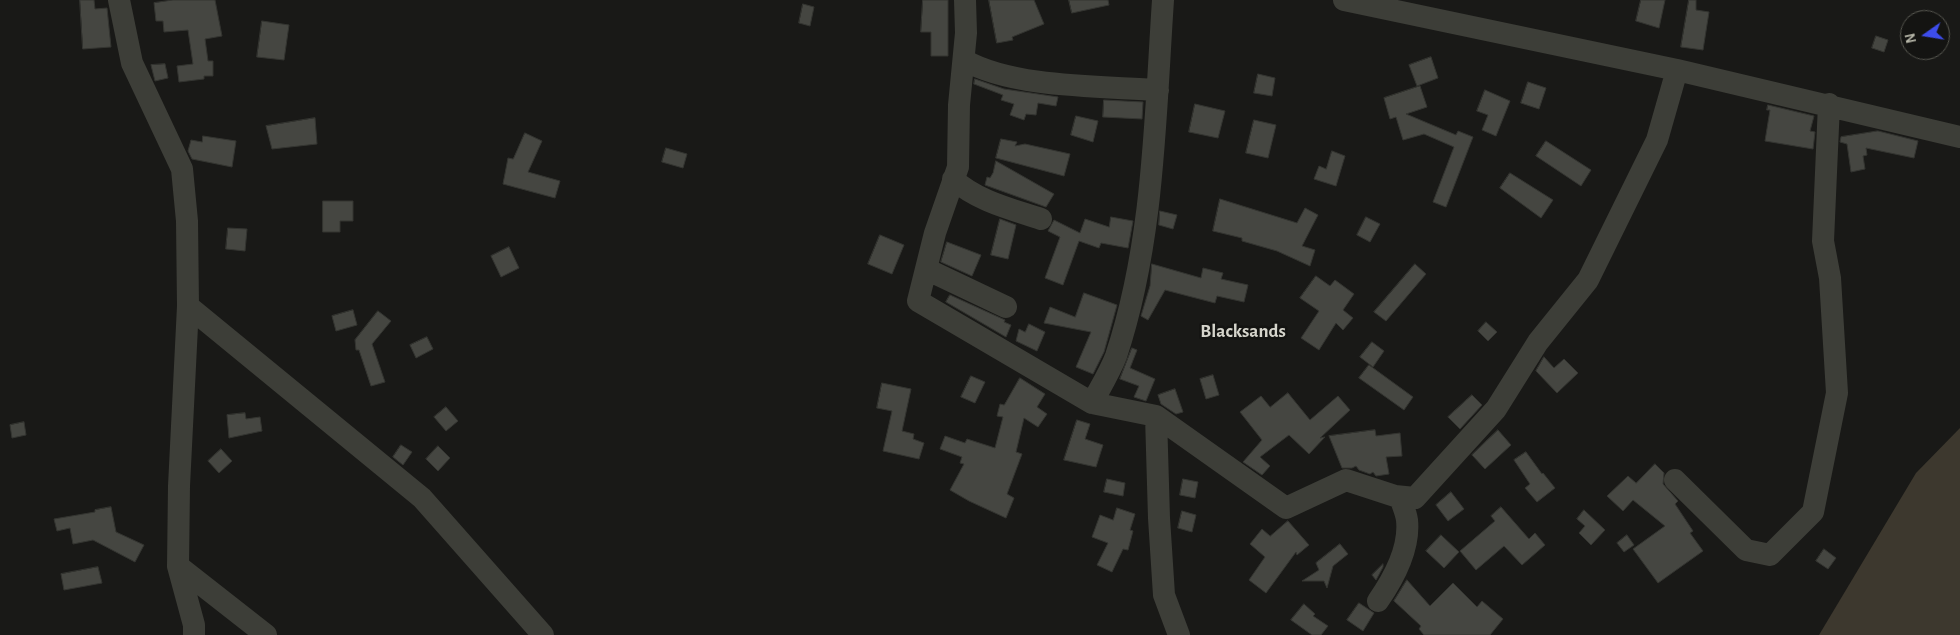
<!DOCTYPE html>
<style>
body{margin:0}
#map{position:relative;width:1960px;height:635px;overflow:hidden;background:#191917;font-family:"Alegreya Sans",sans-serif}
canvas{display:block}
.north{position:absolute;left:1900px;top:10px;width:50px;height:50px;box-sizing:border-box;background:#141412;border:1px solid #56564f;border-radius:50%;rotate:257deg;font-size:14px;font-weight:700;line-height:20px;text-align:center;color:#b8b8aa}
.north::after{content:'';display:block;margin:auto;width:18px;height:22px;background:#3d4dec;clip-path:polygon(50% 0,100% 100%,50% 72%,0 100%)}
</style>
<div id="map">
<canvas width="1960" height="635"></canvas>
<div class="north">N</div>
</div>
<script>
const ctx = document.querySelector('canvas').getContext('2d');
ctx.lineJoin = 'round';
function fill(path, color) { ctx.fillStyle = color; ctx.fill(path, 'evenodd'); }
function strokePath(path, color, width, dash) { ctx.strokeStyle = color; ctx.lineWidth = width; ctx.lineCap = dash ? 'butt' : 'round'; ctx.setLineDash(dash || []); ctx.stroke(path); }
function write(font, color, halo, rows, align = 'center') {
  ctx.font = font + ' "Alegreya Sans",sans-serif'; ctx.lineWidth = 5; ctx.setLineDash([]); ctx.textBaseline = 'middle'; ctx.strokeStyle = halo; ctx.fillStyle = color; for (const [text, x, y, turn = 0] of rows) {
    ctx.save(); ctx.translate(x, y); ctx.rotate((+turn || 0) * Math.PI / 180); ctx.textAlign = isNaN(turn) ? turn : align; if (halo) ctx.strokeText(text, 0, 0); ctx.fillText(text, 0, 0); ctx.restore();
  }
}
fill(new Path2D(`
 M1960,428V635H1819L1916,473Z`), '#3d382e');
const building = new Path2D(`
 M80,0H94L95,9L107,8L111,47L83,49Z
 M173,0H215L222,36L205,39L208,61H213V76H204V79L179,82L177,66L193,64L188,30L164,32L163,21H156L154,3Z
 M923,0H948V56H931V32H921Z
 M989,0H1034L1044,24L1012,37L1013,40L997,43Z
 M1069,0H1108L1109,5L1072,13Z
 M1641,0H1665L1659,28L1636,21Z
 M1689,0H1696V10L1709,12L1703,50L1681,47Z
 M803,4L814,7L810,26L799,23Z
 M262,21L289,25L284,60L257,57Z
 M1876,36L1888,40L1884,52L1872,48Z
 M1431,57L1438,78L1417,86L1409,65Z
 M165,64L168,78L155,81L151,65Z
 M1258,74L1275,78L1272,96L1254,93Z
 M975,79L1004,89L1058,97L1056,106L1038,103L1036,115L1026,114L1024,120L1010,115L1014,104L1001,100L1003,95L974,84Z
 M1528,82L1546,88L1539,109L1521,103Z
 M1420,86L1427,107L1406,114L1456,135L1458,131L1473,137L1446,207L1433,202L1454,147L1424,134L1403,140L1396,117L1390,119L1384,98Z
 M1485,90L1510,101L1496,136L1482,130L1488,115L1477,111Z
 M1104,100L1143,102L1142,119L1103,117Z
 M1195,104L1225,111L1218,138L1189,132Z
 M1768,105L1814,116L1810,131L1815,132L1813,149L1765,141L1770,110H1767Z
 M1076,116L1098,121L1093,142L1071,135Z
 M315,118L317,144L272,149L266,126Z
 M1254,120L1276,125L1268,158L1246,153Z
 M1878,131L1918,141L1914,158L1866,148L1867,155L1863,156L1865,169L1851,172L1847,144L1840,142L1841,137Z
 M525,133L542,141L528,172L560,181L555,198L503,184L508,158L513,159Z
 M203,136L236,141L232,167L192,159L188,151L191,140L202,142Z
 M1001,139L1017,142L1015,146L1025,144L1070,154L1064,176L996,158Z
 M1546,141L1591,170L1581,186L1536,156Z
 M666,148L687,154L683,168L662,162Z
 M1332,151L1345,156L1336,186L1314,179L1319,166L1326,169Z
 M996,161L1054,194L1046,207L985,185L987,177L990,178L993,173Z
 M1510,173L1553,200L1541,218L1500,188Z
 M1220,199L1297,223L1305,208L1318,215L1302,246L1315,250L1310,266L1277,251L1242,241V238L1213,231Z
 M323,201H353V221H340V232H323Z
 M1160,211L1177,215L1173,229L1159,225Z
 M1111,217L1133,221L1128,248L1101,243L1099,248L1079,241L1063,285L1045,278L1060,237L1048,231L1054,220L1080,233L1085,219L1109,227Z
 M1366,217L1380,224L1370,242L1357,235Z
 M1000,219L1016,225L1008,259L991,255Z
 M228,228L247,229L245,251L226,249Z
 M880,235L904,245L892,274L868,264Z
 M947,242L981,255L972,276L941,262Z
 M509,247L519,268L501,277L491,256Z
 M1152,264L1201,278L1203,268L1223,273L1221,279L1248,285L1244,302L1217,296L1215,303L1165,290L1148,320L1141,316L1150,286Z
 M1415,264L1426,274L1386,321L1374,312Z
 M1316,276L1330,286L1335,280L1354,294L1343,310L1353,318L1343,330L1336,323L1319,350L1301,338L1319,311L1300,298Z
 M1084,293L1117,305L1104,352L1093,374L1076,367L1091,332L1044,323L1050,307L1075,317Z
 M950,295L1005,320L1004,322L1011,325L1006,337L946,302Z
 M353,310L357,325L336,331L332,316Z
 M378,311L391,321L372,344L385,382L371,386L359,350H356L355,340Z
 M1486,322L1497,332L1488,341L1478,331Z
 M1029,324L1045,332L1037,351L1016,341L1019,329L1025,332Z
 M427,337L433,349L416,358L410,345Z
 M1372,342L1384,351L1373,367L1360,357Z
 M1132,348L1137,350L1130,368L1155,379L1146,401L1134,397L1139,386L1120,379Z
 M1544,357L1554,368L1564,359L1578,373L1557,393L1536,371Z
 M1369,365L1413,397L1404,410L1359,378Z
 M1213,375L1219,395L1206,399L1200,379Z
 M971,376L985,382L975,403L961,397Z
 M1020,378L1045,394L1037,407L1047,414L1038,427L1024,418L1016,452L1022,454L1007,494L1014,498L1006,518L969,501L950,490L964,464L960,463L962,457L940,449L945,436L965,443L967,439L995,448L1003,417L997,416L1000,404L1004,405Z
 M882,383L911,389L902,431L914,434L913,439L924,443L919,459L883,451L892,411L877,408Z
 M1175,389L1183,412L1176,414L1161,404L1158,395Z
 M1288,393L1310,420L1338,396L1350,410L1320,438L1325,437L1309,454L1289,435L1260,457L1270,466L1262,475L1243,462L1262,440L1240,412L1261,396L1270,407Z
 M1472,395L1482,405L1460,429L1448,417Z
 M446,407L458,421L446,431L434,417Z
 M245,413L246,419L260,417L262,431L229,438L227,415Z
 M1077,420L1090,424L1085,439L1103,445L1096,467L1064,460Z
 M24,422L26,435L12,438L10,425Z
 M1375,430L1376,436L1400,433L1402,456L1386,457L1389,474L1376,476L1373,472L1370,474L1359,470L1356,466L1352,468H1342L1329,436Z
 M1498,430L1511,445L1485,469L1472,455Z
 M401,445L412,452L403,465L393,457Z
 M438,446L450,458L438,471L426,459Z
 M221,449L232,461L219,473L208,461Z
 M1526,452L1542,474L1543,473L1555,488L1537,502L1525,488L1530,484L1514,460Z
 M1655,464L1664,473L1663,484L1678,501L1675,504L1693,531L1690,533L1703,551L1658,583L1633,549L1665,526L1633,500L1623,511L1607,496L1628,476L1636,483Z
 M1107,479L1125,483L1123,496L1104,492Z
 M1183,479L1198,482L1195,498L1180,495Z
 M1451,492L1464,509L1448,521L1436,505Z
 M111,507L116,532L144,545L135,562L93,540L73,544L70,528L57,531L54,519L95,512V510Z
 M1501,507L1529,539L1535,533L1545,545L1522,565L1504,546L1476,570L1460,551L1495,521L1491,516Z
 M1117,508L1135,514L1130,530L1133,531L1128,550L1123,549L1112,572L1097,565L1108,543L1092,537L1100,515L1113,520Z
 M1584,510L1605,530L1591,545L1579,533L1585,526L1577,519Z
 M1182,511L1196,515L1192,532L1178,528Z
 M1288,521L1309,545L1297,555L1296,552L1266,593L1249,580L1265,557L1250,544L1262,529L1270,536Z
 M1441,535L1459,552L1444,568L1426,551Z
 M1627,535L1634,545L1624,552L1617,543Z
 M1340,544L1348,554L1333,566L1327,588L1324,581H1302L1319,570L1316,563Z
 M1824,549L1836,558L1828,569L1816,561Z
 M1383,564V567L1376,580L1372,575Z
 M98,567L102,583L64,590L61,574Z
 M1407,580L1430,606L1453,583L1477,607L1482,601L1503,619L1490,635H1424L1419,629L1421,626L1394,601Z
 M1359,603L1374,613L1363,631L1347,620Z
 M1304,604L1315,614L1313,616L1328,626L1321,635H1312L1291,620Z`);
fill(building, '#454641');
strokePath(building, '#343531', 1);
strokePath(new Path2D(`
 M119,0L132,63L182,169L187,221L188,306L179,486L178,566L266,635
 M965,0L966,33L959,105L958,167L935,233L918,301L1092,403L1156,416L1286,508L1346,480L1395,496L1415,498L1496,409L1538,342L1588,280L1657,140L1677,70
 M1344,0L1677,70L1960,137
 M964,60C1013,88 1100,86 1158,90
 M953,179C977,201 1011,209 1041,219
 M926,269L1006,307
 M188,306L422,498L543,635
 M1092,403C1100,388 1110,372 1116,356C1154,242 1155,118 1163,0
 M1156,416L1159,518L1164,595L1179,635
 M1675,480L1746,550L1770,555L1813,512L1837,393L1830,278L1823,241L1829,104
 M178,566L194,625V635
 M1378,601C1394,578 1410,548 1407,520C1406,512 1402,504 1400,497`), '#3d3e38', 22);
write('bold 19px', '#d5d4cb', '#141412', [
 ["Blacksands",1243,331]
]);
</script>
